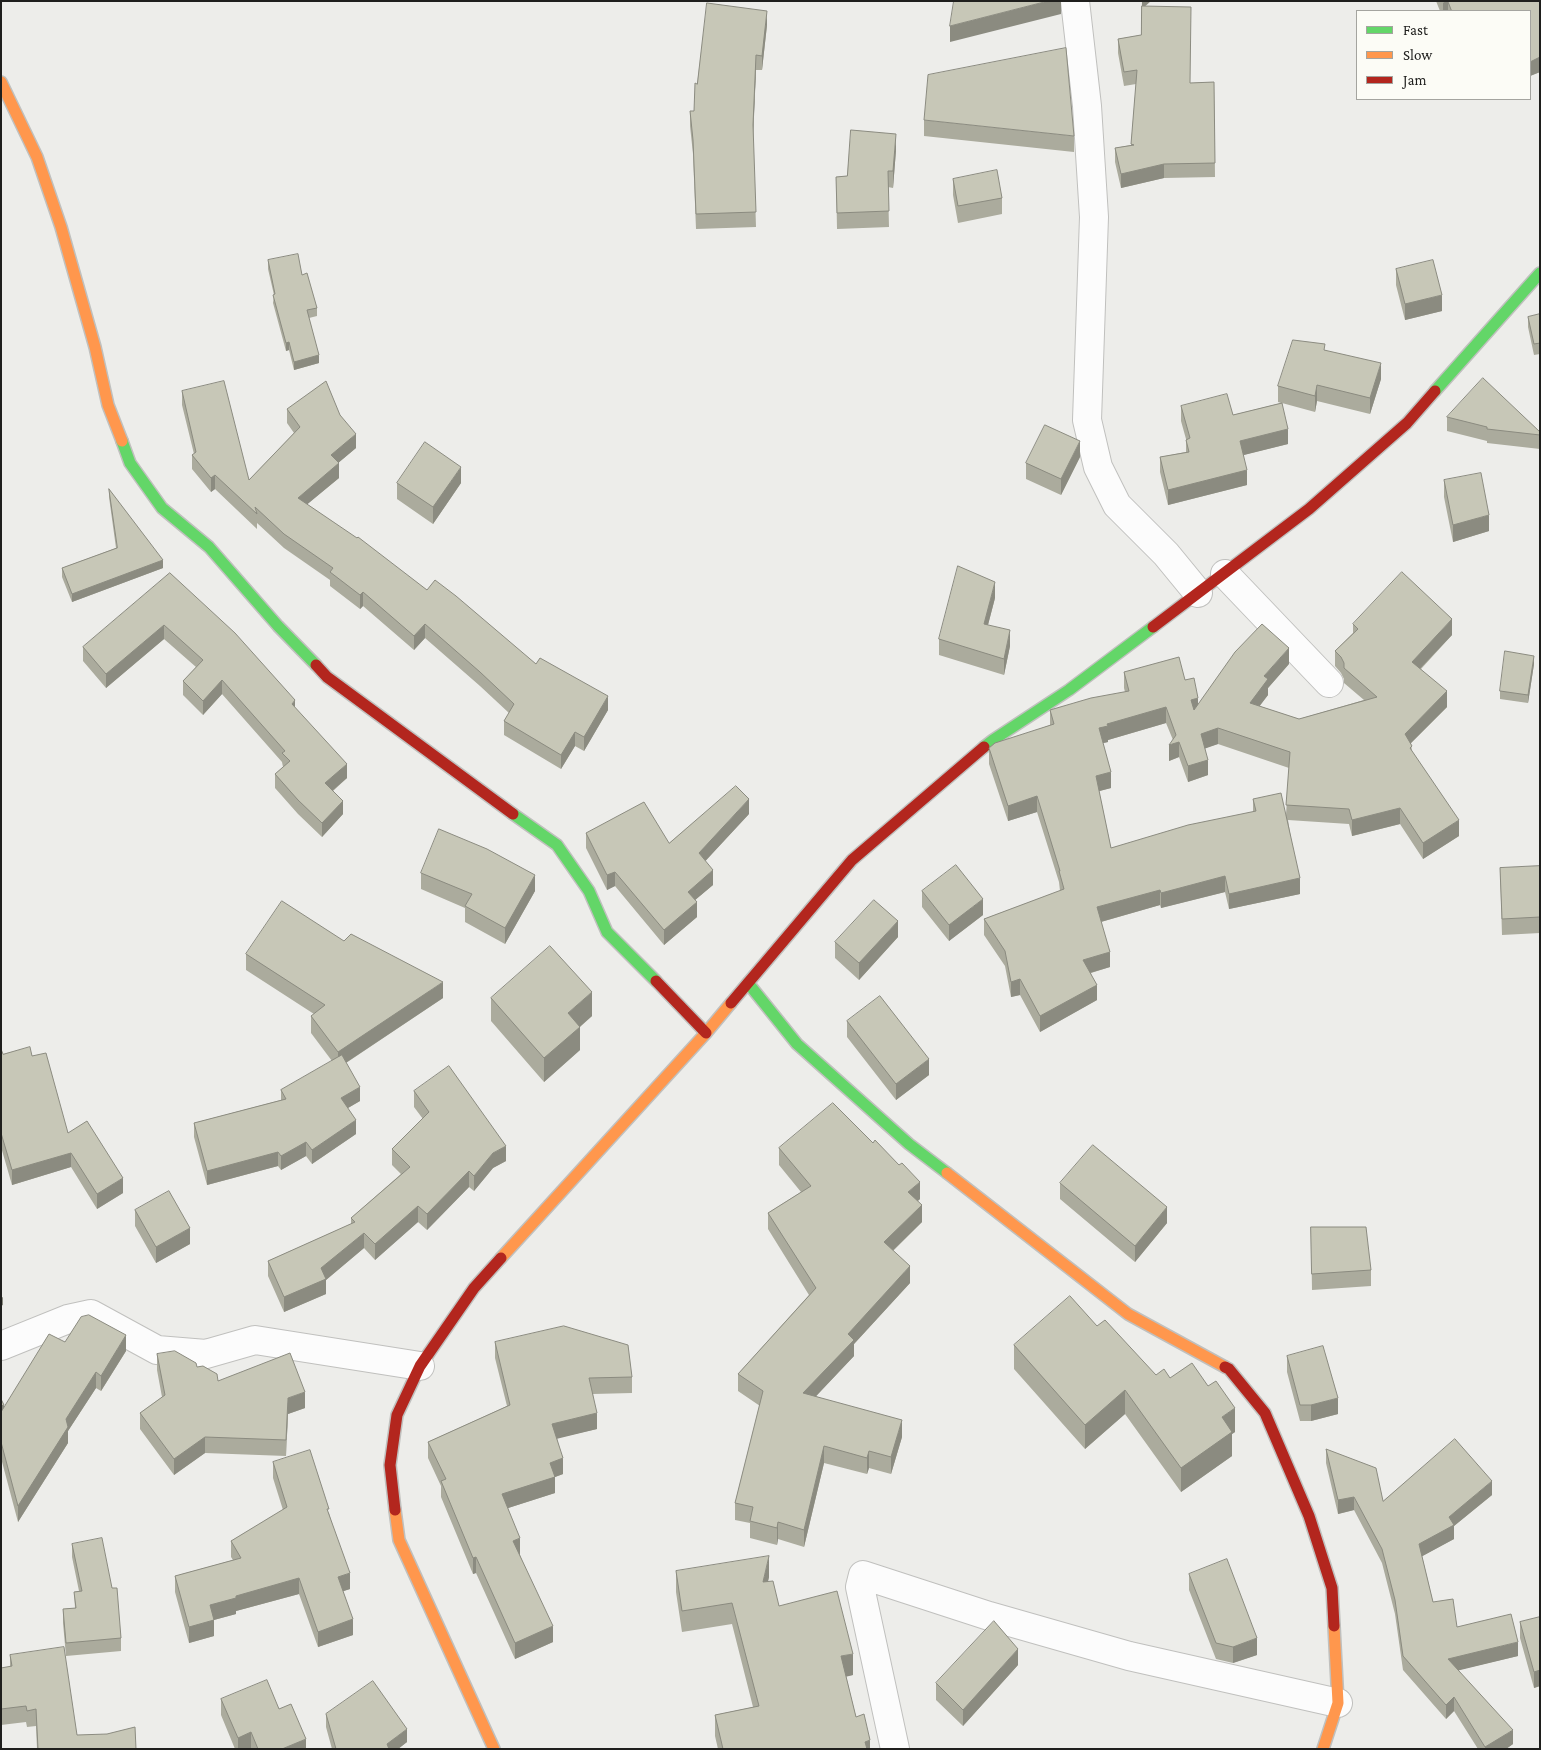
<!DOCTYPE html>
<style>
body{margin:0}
#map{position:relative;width:1541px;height:1750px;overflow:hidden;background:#ededea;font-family:"Crimson Pro",serif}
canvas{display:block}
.frame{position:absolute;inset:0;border:2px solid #1f1f1d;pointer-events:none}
.legend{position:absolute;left:1356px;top:10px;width:175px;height:90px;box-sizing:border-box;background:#fcfcf6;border:1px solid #a4a49f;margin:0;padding:6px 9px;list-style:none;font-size:15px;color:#1f1f1d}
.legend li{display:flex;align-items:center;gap:10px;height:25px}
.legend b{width:25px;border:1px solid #a4a49f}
</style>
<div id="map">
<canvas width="1541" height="1750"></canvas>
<div class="frame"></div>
<ul class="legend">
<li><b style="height:6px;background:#63d668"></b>Fast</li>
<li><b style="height:6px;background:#ff974d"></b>Slow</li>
<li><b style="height:6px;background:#b3261e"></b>Jam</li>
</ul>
</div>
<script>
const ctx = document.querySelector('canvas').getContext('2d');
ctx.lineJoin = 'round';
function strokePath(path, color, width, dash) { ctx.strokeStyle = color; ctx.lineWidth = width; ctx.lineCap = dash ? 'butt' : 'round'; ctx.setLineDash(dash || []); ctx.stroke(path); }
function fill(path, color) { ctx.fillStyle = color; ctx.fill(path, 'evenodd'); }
const street = new Path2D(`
 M1075,1L1087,106L1094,217L1087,420L1098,467L1117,505L1166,554L1198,593
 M1225,574L1329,683
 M1,1346L68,1319L91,1314L157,1350L206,1354L255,1340L420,1366
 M895,1749L860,1587L863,1575L989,1616L1129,1656L1338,1703`);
const fast = new Path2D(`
 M1435,391L1540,273
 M122,441L130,463L162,508L209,547L278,626L316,665
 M984,747L993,740L1069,690L1153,627
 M513,814L557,845L589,891L607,932L656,981
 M748,983L797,1044L909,1144L947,1173`);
const slow = new Path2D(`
 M1,82L37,157L61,227L95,347L108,405L122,441
 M947,1173L1128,1314L1225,1367
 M501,1258L706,1033L731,1003
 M395,1510L399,1540L494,1749
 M1323,1749L1338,1703L1334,1626`);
const jam = new Path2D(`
 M1153,627L1309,509L1407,423L1435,391
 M316,665L327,677L513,814
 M656,981L706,1033
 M731,1003L852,860L984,747
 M1225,1367L1229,1369L1265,1413L1309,1516L1332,1588L1334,1626
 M395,1510L390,1465L397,1415L420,1366L474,1288L501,1258`);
strokePath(street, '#c0c0be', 30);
strokePath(fast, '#c0c0be', 14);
strokePath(slow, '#c0c0be', 14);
strokePath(jam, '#c0c0be', 14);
strokePath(street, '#fcfcfc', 28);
strokePath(fast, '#63d668', 11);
strokePath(slow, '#ff974d', 11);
strokePath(jam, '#b3261e', 11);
fill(new Path2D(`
 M1142,1L1145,6L1190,83L1214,82L1215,177L1164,178L1121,188L1115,162V148L1131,145L1136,84L1124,86L1118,53V39L1141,35Z
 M1436,1H1540V72L1530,76V11H1440Z
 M767,25L762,70H756L753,132L756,227L696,229L693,154L690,126V111H694L697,84Z
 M924,120L1074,136V152L924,136Z
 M896,150L893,188L888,187L889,227L837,229L836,177L847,176Z
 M953,179L1002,198V214L958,223L953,195Z
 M268,260L302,275L317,308V316L309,318L319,363L294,370L289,350L286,351L273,303L274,295L268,269Z
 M1396,269L1442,311L1405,320L1396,285Z
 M1540,314V354L1534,355L1528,327V317Z
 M1325,350L1381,379L1370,414L1317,401L1315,412L1282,403L1288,444L1243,455L1247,485L1168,505L1160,472V457L1186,452V439L1181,421V406L1233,415L1281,403L1278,402V386Z
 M182,391L249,480L294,433L287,423V409L340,415L356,448L338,463L339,478L307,504L427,590L536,664L608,710L584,751L575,746L561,769L504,735V721L509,713L480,686L425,638L414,650L363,606L360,609L330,586V580L284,548L257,523V529L215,489L211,492L192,469V455L194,454L182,405Z
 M1447,417L1540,432V449L1487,443V441L1447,431Z
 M1080,457L1061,495L1026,479V463Z
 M1444,480L1489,531L1453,542L1444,497Z
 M397,483H461L433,524L397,499Z
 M109,489L163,568L72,602L62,577V568L116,548L109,497Z
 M170,573L295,708L347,778L333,791L343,814L322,837L298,814L275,788V774L283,767L282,762L222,694L203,715L183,695V681L196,667L164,639L106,688L83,661V647Z
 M995,598L988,625L1010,646L1004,675L939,655V639Z
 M1353,624L1452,635L1421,669L1447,707L1411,743L1412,751L1459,836L1423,859L1400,824L1352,836L1349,824L1288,820L1300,894L1229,909L1225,892L1161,908L1160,905L1101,922L1110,967L1091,973L1097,1000L1040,1032L1020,995L1011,997L1005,966L984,935V919L1060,891L1059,882L1037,812L1008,821L989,764V748L1050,725V710L1125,692L1124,688V672L1185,680L1198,704L1289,664L1268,688V695L1259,706L1299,719L1364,700L1344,683V679L1341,673L1335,666V651L1353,633ZM1166,723L1173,740L1169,761L1179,757L1188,782L1208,775L1205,748L1218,744L1289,768L1286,815L1253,799V812L1111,848L1099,791L1111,788L1103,743L1108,742V740Z
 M1534,664L1528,703L1500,699V691Z
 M749,814L705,861L713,885L695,900L697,917L664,945L615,886L607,890L586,848V833L669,843Z
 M1540,866V933L1502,935L1500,868Z
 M421,873L535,891L505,944L465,922V908L421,889Z
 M922,891L983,915L949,941L922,907Z
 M898,937L859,980L835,958V942Z
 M344,941L443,998L346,1063L360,1101L348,1108L356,1134L312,1164L306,1156L281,1170L278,1166L207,1185L194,1137V1123L281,1100V1090L332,1061L311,1033V1016L314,1014L246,970V954Z
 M491,998L592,1016L580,1027V1050L544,1082L491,1021Z
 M847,1021L929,1075L896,1100L847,1037Z
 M1,1049L3,1054L32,1056L68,1133L123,1193L97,1209L71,1167L12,1185L1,1147Z
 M414,1091L506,1161L493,1168L474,1191L469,1187L427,1230L418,1222L375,1260L364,1248L326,1280V1294L284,1312L268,1276V1261L351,1224V1218L401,1174L392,1165V1149L423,1119L414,1107Z
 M779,1148L920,1199L918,1201L922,1222L893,1251L910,1283L854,1344V1356L816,1396L902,1437L891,1474L869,1468L867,1474L824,1463L804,1547L778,1539L777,1545L750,1538V1523L735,1520V1503L760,1406L738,1391V1374L809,1295L768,1229V1213L801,1192L779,1165Z
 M1060,1183L1167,1223L1135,1262L1060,1199Z
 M135,1210L190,1244L156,1263L135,1226Z
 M1311,1227L1371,1270V1286L1312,1290Z
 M1097,1326L1156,1375L1170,1378L1235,1432L1232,1434V1456L1181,1492L1125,1414L1085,1449L1014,1369V1345Z
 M65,1342L126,1351L101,1391L96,1388L68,1431V1443L18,1522L1,1458V1399L4,1408Z
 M495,1342L632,1377V1393L593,1394L597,1429L557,1438L563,1474L555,1477V1493L508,1508L520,1555L553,1642L515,1659L476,1573L473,1574L441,1497V1486L428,1458V1442L507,1406L495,1358Z
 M157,1354L197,1367L218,1381L305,1408L288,1414L286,1456L205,1453L174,1475L140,1429V1413L162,1397L157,1370Z
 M1287,1356L1338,1414L1311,1421H1300L1287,1372Z
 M1326,1449L1383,1501L1492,1495L1454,1526V1539L1422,1556L1433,1602L1457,1627L1518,1656L1458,1670L1513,1744L1506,1749H1478L1454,1711L1446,1719L1403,1670L1395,1614L1382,1563L1354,1510L1338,1514L1326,1463Z
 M273,1462L329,1513L350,1589L343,1591L353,1635L318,1647L299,1594L236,1611V1614L214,1620V1636L189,1643L175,1592V1576L233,1560L231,1557V1541L283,1510L273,1478Z
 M72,1544L112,1588L121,1638V1651L66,1656L63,1623V1609L75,1608L74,1592L79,1591L72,1557Z
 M676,1571L769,1577L768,1581L779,1606L853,1675L846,1676L856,1717L870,1749H718L715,1736V1715L753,1707L732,1624L682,1632L676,1592Z
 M1189,1574L1257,1655L1233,1663L1216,1659L1189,1590Z
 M1540,1617V1686L1534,1688L1520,1638V1622Z
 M10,1655L77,1735L136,1749H37L36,1726L27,1727L26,1722L1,1725V1668L10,1667Z
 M1018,1665L963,1726L936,1700V1683Z
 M221,1699L279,1709L306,1749H251V1748L249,1749H235L221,1715Z
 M326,1714L407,1742L398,1749H332L326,1727Z`), '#abab9d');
fill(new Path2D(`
 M1048,1H1061V14L950,42V26Z
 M1142,1H1151L1142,9Z
 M1446,1H1448V11H1443V3Z
 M767,11V25L762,70V56Z
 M756,55V70L753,140V125Z
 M1540,56V72L1530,76V62Z
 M896,134V150L893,188V171Z
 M1164,164V178L1121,188V174Z
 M1442,295V311L1405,320V304Z
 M289,342V350L286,351V343Z
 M319,355V363L294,370V362Z
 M1381,363V379L1370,414V398Z
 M1317,385V401L1315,412V396Z
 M1288,429V444L1240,456V441Z
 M356,434V448L331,469V455Z
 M1080,441V457L1061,495V479Z
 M339,463V478L298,512V498Z
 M461,467V483L433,524V507Z
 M1247,470V485L1168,505V490Z
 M215,475V489L211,492V478Z
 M1489,515V531L1453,542V525Z
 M163,560V568L72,602V594Z
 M995,582V598L984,640V624Z
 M363,592V606L360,609V595Z
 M1452,619V635L1412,677V662Z
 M425,624V638L414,650V636Z
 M164,625V639L106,688V674Z
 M1010,630V646L1004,675V659Z
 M1289,648V664L1268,688V695L1250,719V703L1264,676Z
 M1534,656V664L1528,703V695Z
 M222,680V694L203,715V701Z
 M1447,691V707L1405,749V734Z
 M608,696V710L584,751V737Z
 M1198,698V714L1191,716V700Z
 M295,700V714L292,704Z
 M1166,707V723L1108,740V742L1099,744V728L1107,724Z
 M1218,728V744L1201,750V734Z
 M575,732V746L561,769V755Z
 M1179,742V757L1169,761V745Z
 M1208,760V775L1188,782V766Z
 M347,764V778L325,797V783Z
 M1111,772V788L1096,792V776Z
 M1037,796V812L1008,821V806Z
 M749,799V814L699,868V853Z
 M343,801V814L322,837V823Z
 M1400,808V824L1352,836V820Z
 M1459,820V836L1423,859V843Z
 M713,870V885L688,906V892Z
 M615,872V886L607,890V875Z
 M535,875V891L505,944V928Z
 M1225,876V892L1161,908V893Z
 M1300,878V894L1229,909V894Z
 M1160,890V905L1097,923V907Z
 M983,899V915L949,941V925Z
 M697,902V917L664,945V930Z
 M898,921V937L859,980V963Z
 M1110,952V967L1083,975V960Z
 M1020,979V995L1011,997V982Z
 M443,982V998L338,1068V1052Z
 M1097,985V1000L1040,1032V1016Z
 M592,992V1016L568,1037V1013Z
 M580,1027V1050L544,1082V1058Z
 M929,1059V1075L896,1100V1084Z
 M360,1087V1101L341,1112V1098Z
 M356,1120V1134L312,1164V1150Z
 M306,1142V1156L281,1170V1156Z
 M506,1146V1161L493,1168L474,1191V1176L493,1153Z
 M278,1152V1166L207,1185V1171Z
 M71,1153V1167L12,1185V1170Z
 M469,1171V1187L427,1230V1214Z
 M123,1178V1193L97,1209V1194Z
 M920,1182V1199L908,1209V1192Z
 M922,1205V1222L884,1259V1242Z
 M418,1206V1222L375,1260V1244Z
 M1167,1207V1223L1135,1262V1246Z
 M190,1228V1244L156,1263V1247Z
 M364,1233V1248L326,1280V1294L284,1312V1297L321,1268Z
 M910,1266V1283L854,1344V1356L803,1410V1393L848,1334Z
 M3,1297V1305L1,1306V1298Z
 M126,1335V1351L101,1391V1376Z
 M96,1372V1388L68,1431V1443L18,1522V1506L66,1419Z
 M1125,1390V1414L1085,1449V1425Z
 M305,1392V1408L288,1414L286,1456L288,1398Z
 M1338,1398V1414L1311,1421V1405Z
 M4,1405V1421L1,1422V1406Z
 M1235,1408V1432L1232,1434V1456L1181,1492V1468L1222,1417Z
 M597,1413V1429L552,1440V1424Z
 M902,1420V1437L891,1474V1457Z
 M205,1437V1453L174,1475V1459Z
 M824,1446V1463L804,1547V1530Z
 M869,1451V1468L867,1474V1458Z
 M563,1458V1474L555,1477V1493L502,1510V1494L550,1463Z
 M1492,1481V1495L1454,1526V1539L1419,1558V1544L1449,1517Z
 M1354,1497V1510L1338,1514V1500Z
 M778,1522V1539L777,1545V1528Z
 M520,1538V1555L513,1557V1541Z
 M769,1556V1577L763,1603V1582Z
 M476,1557V1573L473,1574V1558Z
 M350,1573V1589L338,1593V1577Z
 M299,1578V1594L236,1611V1614L210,1621V1605L236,1596Z
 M353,1619V1635L318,1647V1632Z
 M214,1620V1636L189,1643V1627Z
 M553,1626V1642L515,1659V1643Z
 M1257,1638V1655L1233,1663V1647Z
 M1518,1642V1656L1448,1673V1659Z
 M1018,1649V1665L963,1726V1710Z
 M853,1654V1675L841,1678V1656Z
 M1540,1670V1686L1534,1688V1672Z
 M1454,1697V1711L1446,1719V1705Z
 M407,1729V1742L398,1749H387V1744Z
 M1513,1730V1744L1506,1749H1485V1747Z
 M251,1732V1748L249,1749H238V1738Z
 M306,1739V1749H282Z
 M870,1740V1749H865V1742Z`), '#8b8b80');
const building = new Path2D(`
 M954,1H1048L950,26Z
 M1448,1H1540V57L1530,62V11H1452Z
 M707,3L767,11L762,56L756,55L753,125L756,212L696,214L693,140L690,111H694L695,83L697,84Z
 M1142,6L1191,7L1190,83L1214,82L1215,163L1164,164L1121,174L1115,148L1134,145L1131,144L1137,70L1124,72L1118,39L1141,35Z
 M1066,48L1074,136L924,120L928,75Z
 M851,130L896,134L893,171H888L889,211L837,213L836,177L847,176Z
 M997,170L1002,198L958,206L953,179Z
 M298,254L302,275L307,273L317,308L307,310L319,355L294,362L289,342L286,343L273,295L275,294L268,260Z
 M1433,260L1442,295L1405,304L1396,269Z
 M1540,314V343L1534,344L1528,317Z
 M1293,340L1325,344L1324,350L1381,363L1370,398L1317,385L1315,396L1278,386Z
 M1483,378L1540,432V435L1487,429V427L1447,417Z
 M224,381L249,480L300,427L287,409L326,381L340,415L356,434L331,455L339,463L298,498L357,538L358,537L427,590L435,580L456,596L536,664L540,658L608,696L584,737L575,732L561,755L504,721L514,704L480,672L425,624L414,636L363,592L360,595L330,572L333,568L284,534L255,507L257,514L215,475L211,478L192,455L196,452L182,391Z
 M1227,394L1233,415L1282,403L1288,429L1240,441L1247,470L1168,490L1160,457L1189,452L1186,440L1190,438L1181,406Z
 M1045,425L1080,441L1061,479L1026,463Z
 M425,442L461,467L433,507L397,483Z
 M1481,473L1489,515L1453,525L1444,480Z
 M109,489L163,560L72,594L62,568L117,548Z
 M958,566L995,582L984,624L1010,630L1004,659L939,639Z
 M1402,572L1452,619L1412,662L1447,691L1405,734L1412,746L1410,748L1459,820L1423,843L1400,808L1352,820L1349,809L1286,805L1290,752L1218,728L1201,734L1208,760L1188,766L1179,742L1169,745L1176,735L1166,707L1107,724L1108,726L1099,728L1111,772L1096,776L1111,848L1188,825L1256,811L1253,799L1281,793L1300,878L1229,894L1225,876L1161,893L1160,890L1097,907L1110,952L1083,960L1097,985L1040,1016L1020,979L1011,982L1005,951L984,919L1064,889L1059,871H1060L1037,796L1008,806L989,748L995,743L1054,724L1050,710L1091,698L1129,691L1124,672L1179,657L1185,680L1194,678L1198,698L1191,700L1194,710L1235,652L1262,624L1289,648L1264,676L1268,679L1250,703L1299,719L1377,697L1344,668V663L1341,657L1335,651L1358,629L1353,624Z
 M170,573L235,633L295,700L292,704L347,764L325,783L343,801L322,823L298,800L275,774L290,761L282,753L285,751L222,680L203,701L183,681L203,660L164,625L106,674L83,647Z
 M1505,651L1534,656L1528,695L1500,691Z
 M736,786L749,799L699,853L713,870L688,892L697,902L664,930L615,872L607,875L586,833L644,802L669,843Z
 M439,829L487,849L535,875L505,928L465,906L472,894L421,873Z
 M956,865L983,899L949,925L922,891Z
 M1540,866V917L1502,919L1500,868Z
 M874,900L898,921L859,963L835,942Z
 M282,901L344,941L351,934L443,982L338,1052L311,1016L325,1005L246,954Z
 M550,946L592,992L568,1013L580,1027L544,1058L491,998Z
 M880,996L929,1059L896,1084L847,1021Z
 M30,1047L32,1056L46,1053L68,1133L87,1121L123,1178L97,1194L71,1153L12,1170L1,1133V1049L3,1054Z
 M342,1055L360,1087L341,1098L356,1120L312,1150L306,1142L281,1156L278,1152L207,1171L194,1123L286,1099L281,1090Z
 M449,1066L506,1146L493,1153L474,1176L469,1171L427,1214L418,1206L375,1244L364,1233L321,1268L326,1279L284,1297L268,1261L355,1222L351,1218L410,1167L392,1149L429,1112L414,1091Z
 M833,1103L873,1143L875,1140L899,1165L902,1163L920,1182L908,1192L922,1205L884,1242L910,1266L848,1334L854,1340L803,1393L902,1420L891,1457L869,1451L867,1458L824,1446L804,1530L778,1522L777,1528L750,1521L753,1507L735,1503L763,1391L738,1374L816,1288L768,1213L811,1186L779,1148Z
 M1093,1145L1167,1207L1135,1246L1060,1183Z
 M169,1191L190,1228L156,1247L135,1210Z
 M1311,1227H1366L1371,1270L1312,1274Z
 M1070,1296L1097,1326L1105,1320L1156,1375L1164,1369L1170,1378L1192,1363L1208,1386L1216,1381L1235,1408L1222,1417L1232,1432L1181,1468L1125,1390L1085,1425L1014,1345Z
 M89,1315L126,1335L101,1376L96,1372L66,1419L68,1427L18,1506L1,1442V1412L49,1334L65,1342L81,1317Z
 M564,1326L628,1345L632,1377L589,1378L597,1413L552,1424L563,1458L550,1463L555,1477L502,1494L520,1538L513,1541L553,1626L515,1643L476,1557L473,1558L441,1481L446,1479L428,1442L510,1405L495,1342Z
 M1323,1346L1338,1398L1311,1405H1300L1287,1356Z
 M175,1351L196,1363L197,1367L203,1366L217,1374L218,1381L290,1353L305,1392L288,1398L286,1440L205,1437L174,1459L140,1413L165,1395L157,1354Z
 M1,1399L4,1405L1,1406Z
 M1455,1439L1492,1481L1449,1517L1454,1525L1419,1544L1433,1602L1453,1599L1457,1627L1511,1614L1518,1642L1448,1659L1513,1730L1485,1747L1454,1697L1446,1705L1403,1656L1395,1600L1382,1549L1354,1497L1338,1500L1326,1449L1376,1468L1383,1501Z
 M310,1450L329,1509H327L350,1573L338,1577L353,1619L318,1632L299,1578L236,1596V1598L210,1605L214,1620L189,1627L175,1576L241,1558L231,1541L287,1507L273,1462Z
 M102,1538L112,1588H117L121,1638L66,1643L63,1609L76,1608L74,1592L82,1591L72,1544Z
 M769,1556L763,1582L773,1581L779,1606L837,1591L853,1654L841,1656L856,1717L864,1714L870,1740L865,1742L867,1749H723L715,1715L759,1706L732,1603L682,1611L676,1571Z
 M1227,1559L1257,1638L1233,1647L1216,1643L1189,1574Z
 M1540,1617V1670L1534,1672L1520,1622Z
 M994,1621L1018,1649L963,1710L936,1683Z
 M64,1647L77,1735L107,1734L135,1727L136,1749H38L36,1709L27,1711L26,1706L1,1709V1668L12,1666L10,1655Z
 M267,1680L279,1709L291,1704L306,1739L282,1749H258L251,1732L238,1738L221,1699Z
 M373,1681L407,1729L387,1744L389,1749H336L326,1714Z`);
fill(building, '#c7c7b7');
strokePath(building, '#8b8b80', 1);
</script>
